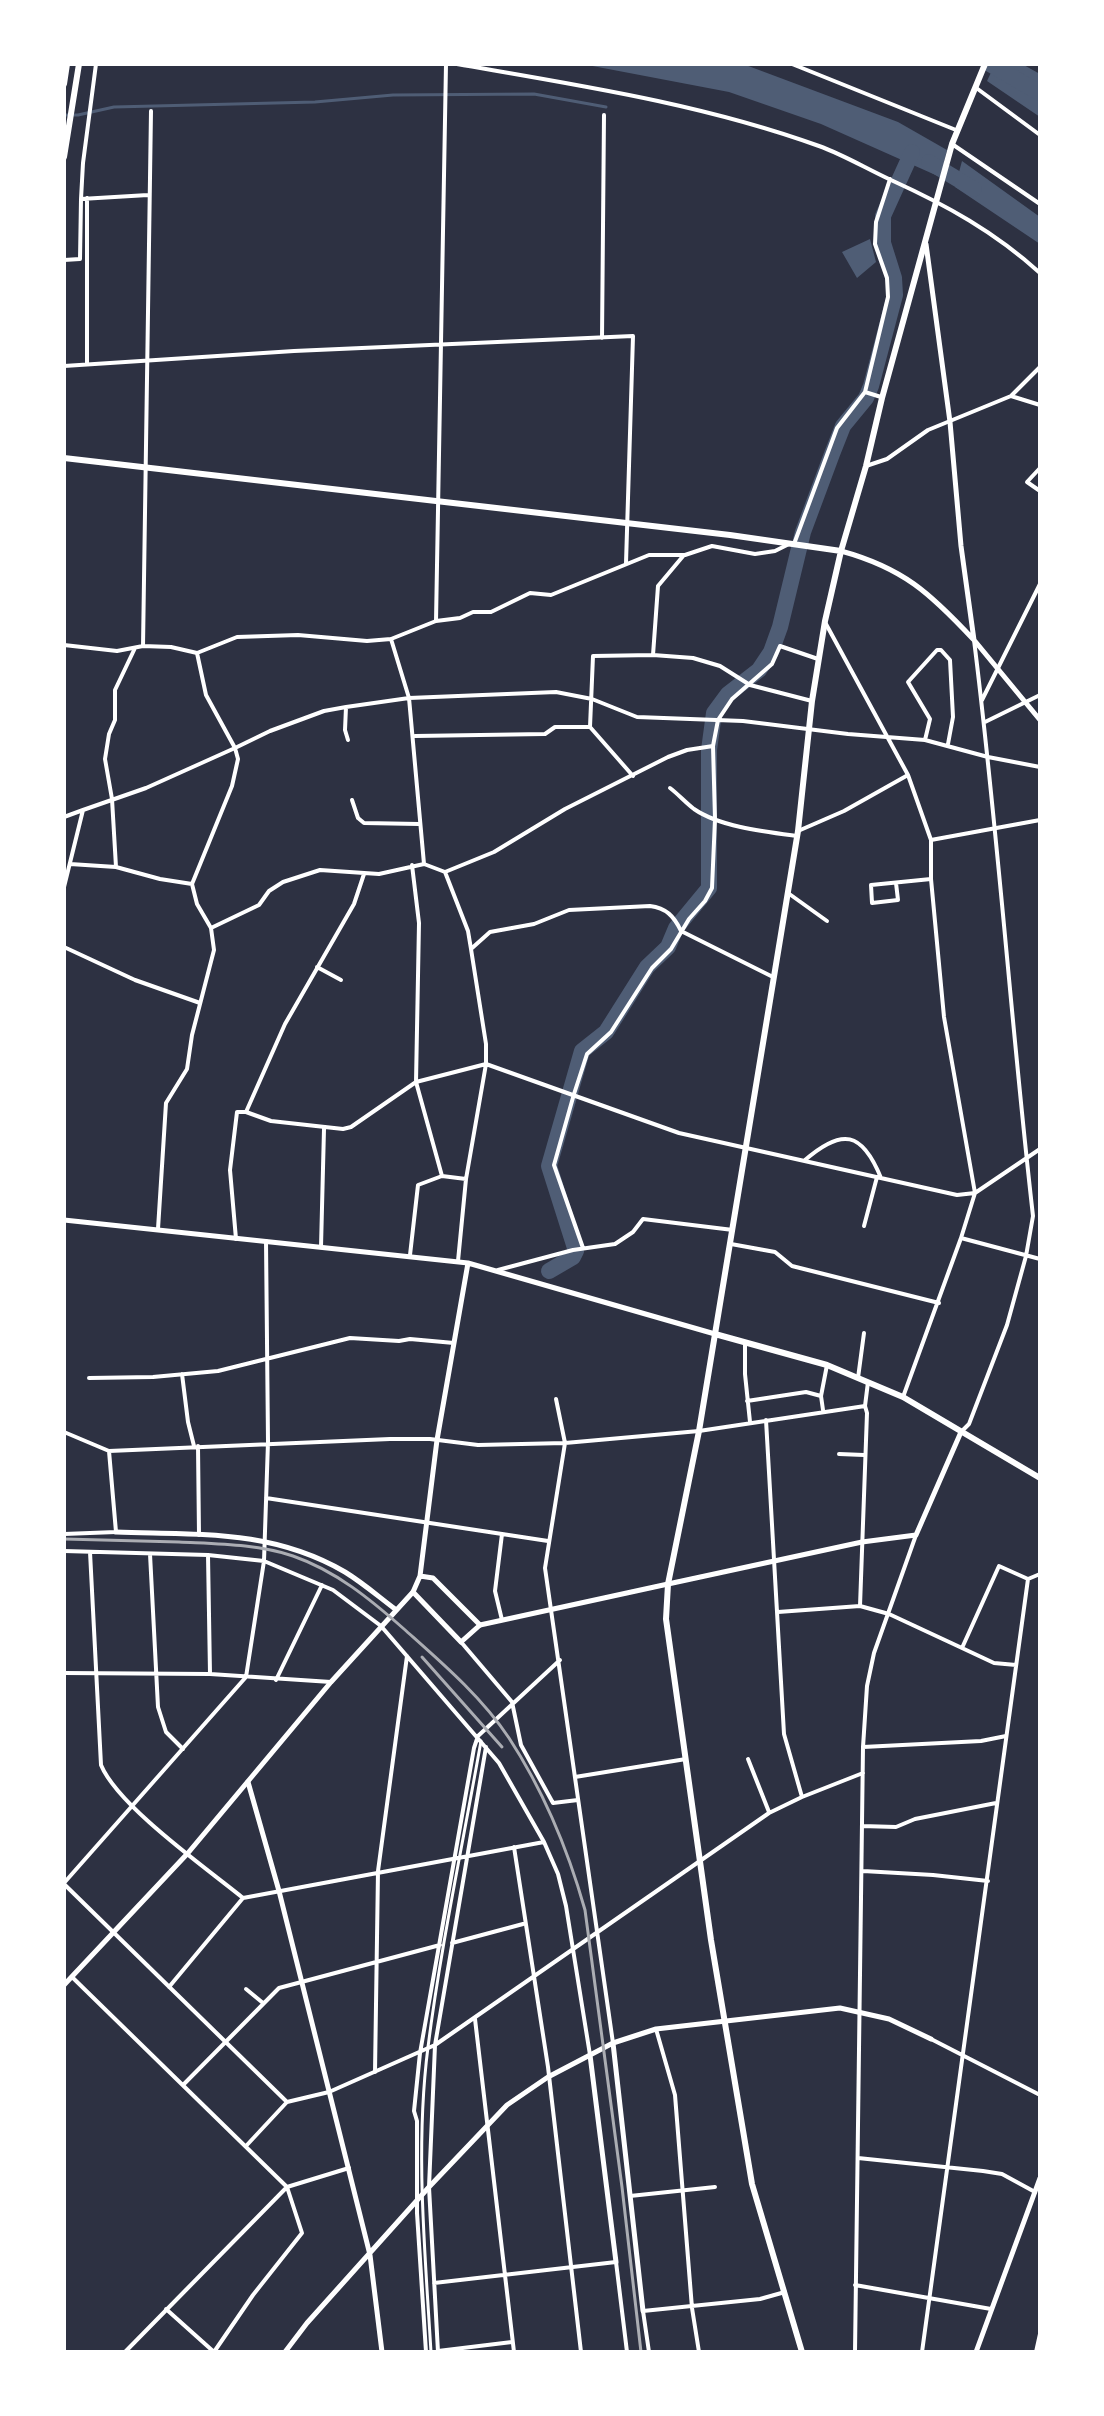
<!DOCTYPE html>
<style>
body{margin:0}
#map{position:relative;width:1104px;height:2416px;overflow:hidden;background:#2d3142;font-family:"Golos Text",sans-serif}
canvas{display:block}
.frame{position:absolute;inset:0;border:66px solid #fff;pointer-events:none}
</style>
<div id="map">
<canvas width="1104" height="2416"></canvas>
<div class="frame"></div>
</div>
<script>
const ctx = document.querySelector('canvas').getContext('2d');
ctx.lineJoin = 'round';
function fill(path, color) { ctx.fillStyle = color; ctx.fill(path, 'evenodd'); }
function strokePath(path, color, width, dash) { ctx.strokeStyle = color; ctx.lineWidth = width; ctx.lineCap = dash ? 'butt' : 'round'; ctx.setLineDash(dash || []); ctx.stroke(path); }
fill(new Path2D(`
 M582,64H743L898,122L947,150L940,177L821,124L729,92Z
 M995,64H1022L1040,74V117L987,81Z
 M962,161L1040,217V244L955,187Z
 M870,239L876,262L857,278L842,252Z`), '#4f5d75');
strokePath(new Path2D(`
 M64,115H78L114,107L315,102L393,95L534,94L606,107`), '#4f5d75', 3);
strokePath(new Path2D(`
 M990,64L1040,93
 M929,162L974,189
 M549,1271L573,1257L576,1251L549,1166L582,1051L606,1032L647,967L668,947L676,928L709,888V750L714,713L728,694L759,670L771,652L780,627L803,532L832,454L843,426L866,398L871,386L895,295L894,278L883,243V216L912,152`), '#4f5d75', 16);
strokePath(new Path2D(`
 M431,2352C425,2251 415,2148 428,2047C441,1945 463,1843 481,1741`), '#fff', 3);
strokePath(new Path2D(`
 M457,64C578,85 703,104 819,146C844,155 867,169 891,180C946,205 995,232 1040,273
 M792,64L956,130
 M975,87L1040,135
 M952,144L1040,204
 M81,199L83,163L96,64
 M64,260L80,259L81,199L148,195
 M602,338L604,115
 M87,364V198
 M64,366L294,351L633,336L626,563
 M865,392L881,397
 M1011,396L1040,367
 M866,466L887,459L928,430L1011,396L1040,405
 M1040,468L1027,482L1040,491
 M794,544L837,428L865,392L888,297L887,278L875,244L876,222L890,179
 M436,621L446,64
 M826,624L908,775L931,840V879L944,1017L975,1193L961,1238L1040,1259
 M391,639L409,698L424,864
 M64,645L117,651L143,646L171,647L197,653L237,637L298,635L367,641L391,639L436,621L460,618L473,612H491L530,593L551,595L649,555H685L712,546L755,554L775,551L789,544
 M143,646L151,111
 M135,648L115,690V720L109,734L105,759L112,799L116,867L160,879L192,884
 M197,653L206,695L235,748L270,731L324,711L346,707L409,698L556,692L592,699L637,717L743,721L848,734L925,740L988,757L1040,767
 M653,655L658,586L684,555
 M982,700L1040,584
 M346,707L345,730L348,740
 M985,722L1040,695
 M415,736L545,734L555,727H590
 M925,740L930,719L908,682L937,650H941L950,660L953,717L948,744
 M633,776L590,727L593,656L653,655L693,658L720,666L750,685L812,701
 M670,788C678,794 686,803 694,809C720,827 766,832 797,836
 M352,800L358,818L364,823L419,824
 M83,810L146,788L235,748L238,759L232,786L192,884L197,904L211,928L214,950L192,1035L187,1069L166,1103L158,1229
 M64,817L83,810L64,887
 M798,831L844,811L908,775
 M931,840L1040,820
 M70,864L116,867
 M412,865L419,923L416,1082L442,1176L466,1179
 M896,883L898,900L872,903L871,885L931,879
 M788,893L827,921
 M211,928L259,905L269,891L283,882L320,870L379,874L424,864L445,872
 M681,931L773,977
 M64,947L135,980L200,1003
 M471,949L468,931L445,872L494,852L565,809L668,757L687,750L713,746
 M317,967L341,980
 M246,1112L285,1024L354,904L364,874
 M805,1160C842,1128 862,1131 881,1178
 M864,1226L877,1177
 M236,1239L230,1170L237,1112H246L271,1121L343,1129L351,1127L416,1082L486,1064L679,1133L957,1195L975,1193L1040,1149
 M731,1244L775,1252L792,1266L939,1303
 M321,1247L324,1129
 M583,1248L554,1165L574,1094L587,1054L611,1032L652,968L671,949L689,919L705,901L712,888L715,819L713,746L718,720L732,699L772,664L780,646L818,659
 M410,1255L418,1185L442,1176
 M458,1261L466,1179L486,1064V1044L471,949L490,932L534,924L569,910L650,906C666,908 674,916 681,931
 M498,1270L573,1250L615,1244L633,1232L643,1219L733,1230
 M745,1342V1374L750,1422
 M182,1374L188,1422L194,1446
 M89,1378L153,1377L218,1371L350,1338L399,1341L410,1339L454,1343
 M858,1378L864,1333
 M903,1397L961,1238
 M556,1399L565,1443L545,1568L613,2043
 M747,1401L806,1392L821,1396
 M823,1410L821,1396L827,1365
 M766,1420L784,1734L802,1797
 M64,1432L109,1451L390,1439H430L478,1445L565,1443L699,1431L865,1406
 M961,1432L969,1424L1007,1325L1026,1256L1033,1216C1011,1024 998,831 974,640
 M198,1446L199,1535
 M839,1454L864,1455
 M266,1498L548,1541
 M64,1534L116,1532L109,1451
 M64,1551L208,1555L264,1561L333,1590L381,1626L499,1763L544,1842L558,1874L566,1906L590,2055
 M90,1552L101,1765C118,1806 206,1868 243,1898
 M150,1554L158,1707L166,1732L183,1749
 M208,1555L210,1674
 M860,1606L867,1413L865,1406L868,1382
 M778,1612L860,1606L889,1614L962,1648
 M502,1620L495,1591L502,1534
 M461,1642L512,1702L521,1745L553,1803L578,1800
 M1016,1665L994,1663L962,1648L999,1566L1028,1579L1040,1574
 M64,1673L210,1674L331,1682
 M276,1680L322,1585
 M863,1747L981,1741L1006,1736
 M748,1759L769,1812
 M575,1777L686,1759
 M862,1826L896,1827L915,1819L996,1803
 M514,1847L548,2067L581,2352
 M863,1871L933,1875L988,1881
 M64,1883L246,1677L264,1561L268,1442L266,1241
 M64,1884L287,2102
 M452,1943L523,1924
 M72,1977L287,2187L302,2233L253,2295L214,2352
 M169,1987L243,1898L544,1842
 M246,1989L263,2003
 M475,2019L514,2352
 M656,2029L675,2095L692,2308L699,2352
 M931,2039L1040,2095
 M375,2072L378,1871L407,1656
 M183,2085L279,1988L440,1945
 M246,2146L287,2102L329,2092L435,2045L769,1813L802,1797L863,1773
 M858,2158L983,2171L1002,2174L1035,2192
 M630,2196L715,2187
 M434,2283L616,2262L627,2352
 M855,2285L991,2309
 M166,2309L214,2352
 M438,2351L512,2342
 M125,2352L287,2187L349,2168
 M426,2352L417,2213V2121L414,2111L420,2053L474,1748L478,1736L560,1660
 M438,2352L429,2187L435,2045L486,1747
 M649,2352L643,2311L760,2299L785,2292
 M855,2352L863,1747L867,1686L874,1653L916,1535
 M922,2352L1028,1579
 M1036,2352L1040,2334`), '#fff', 4);
strokePath(new Path2D(`
 M926,244L950,422L961,546L974,640L1040,720
 M841,551C903,568 930,593 973,639
 M64,1220L468,1263L715,1334
 M116,1532C198,1535 271,1529 345,1572C363,1583 379,1597 395,1609
 M420,1576L433,1578L480,1625
 M668,1584L862,1542L916,1535L961,1432
 M413,1592L420,1576L437,1440L468,1263
 M248,1782L279,1891L370,2255L382,2352
 M613,2043L643,2311
 M590,2055L616,2262
 M285,2352L307,2323L429,2187L507,2105L548,2077L613,2043L656,2029L840,2008L889,2019L931,2039
 M976,2352L1040,2178`), '#fff', 5);
strokePath(new Path2D(`
 M64,1985L188,1853L331,1682L413,1592L461,1642L480,1625L668,1584`), '#fff', 5);
strokePath(new Path2D(`
 M64,84L67,64
 M64,157L79,64
 M64,458L730,535L841,551
 M715,1334L827,1365L903,1397L1040,1478
 M802,2352L752,2184L711,1940L666,1619L668,1584L699,1431L798,831L812,701L825,621L841,551L866,466L882,398L952,144L985,64`), '#fff', 6);
strokePath(new Path2D(`
 M64,1539C102,1540 141,1541 179,1542C217,1544 257,1544 293,1556C336,1571 370,1599 404,1629C441,1662 481,1696 509,1738C543,1790 568,1850 585,1910L622,2187L641,2352
 M422,1657L502,1747`), '#abadb3', 3);
</script>
